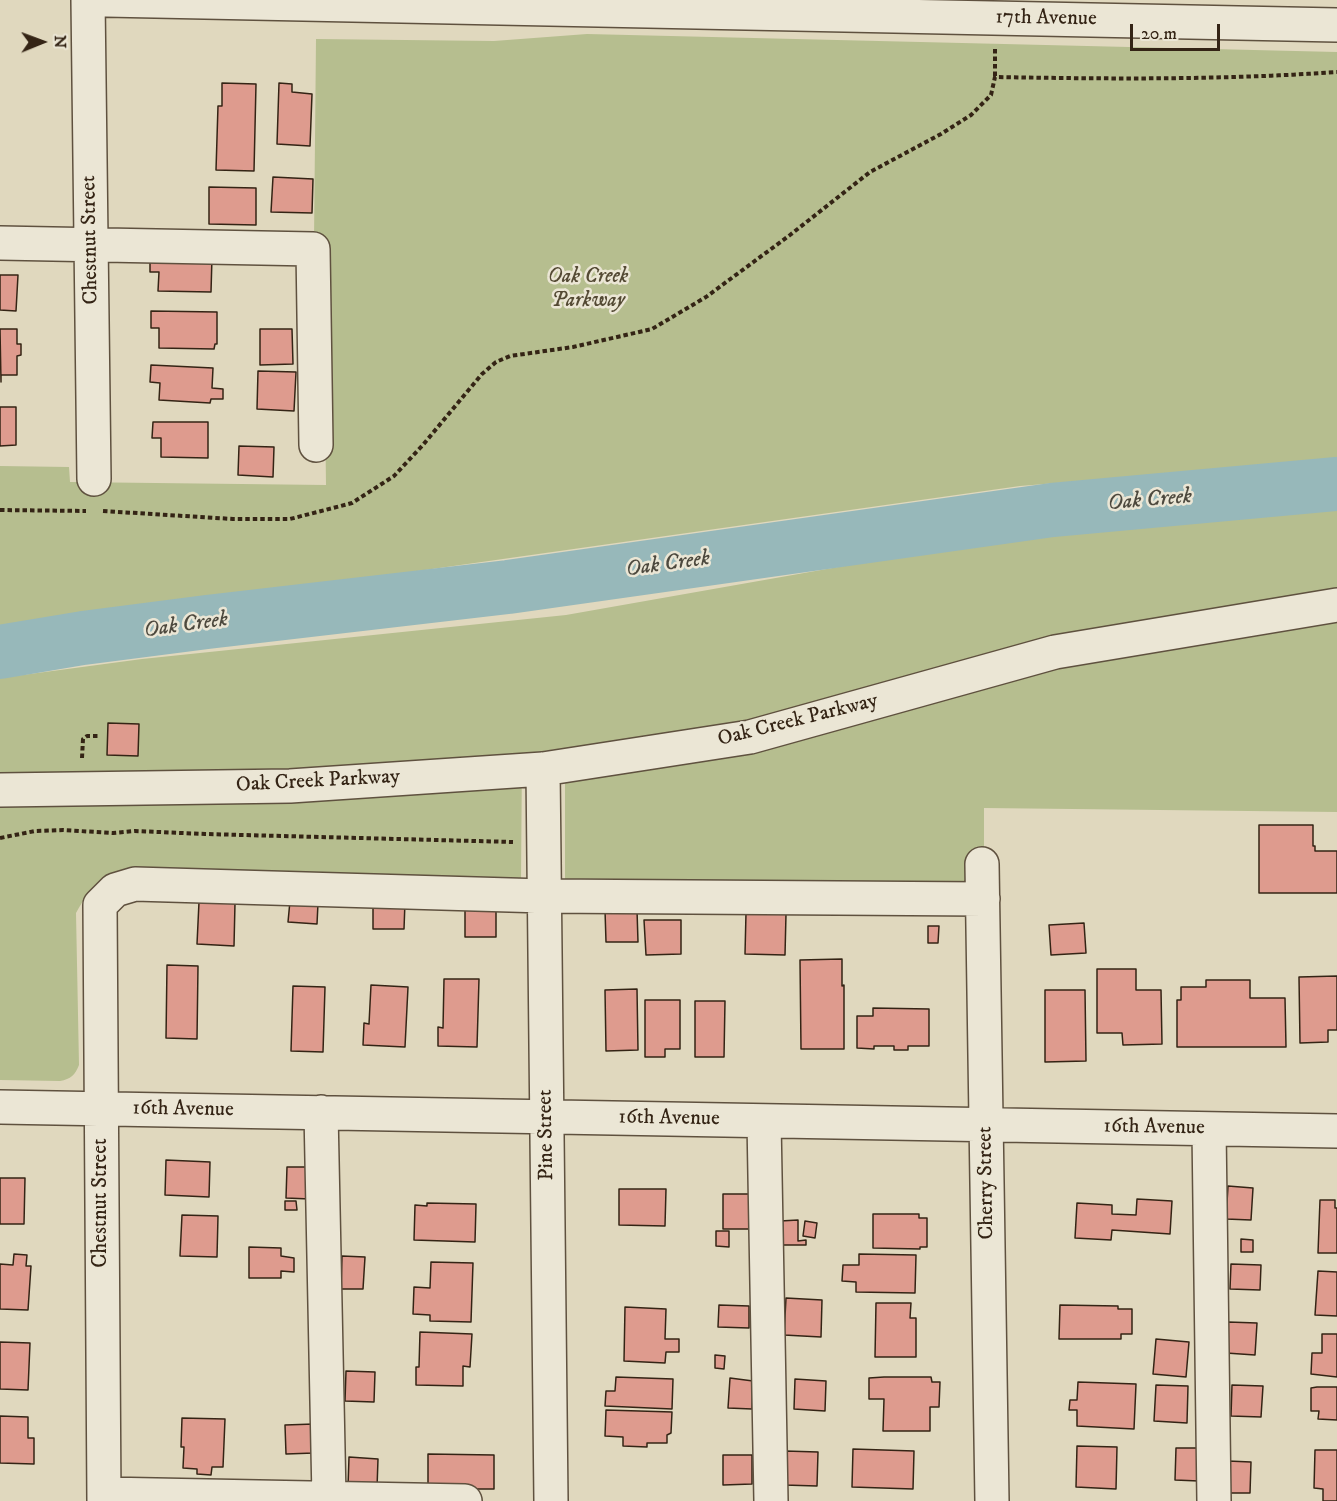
<!DOCTYPE html>
<style>
body{margin:0}
#map{position:relative;width:1337px;height:1501px;overflow:hidden;background:#e0d8be;font-family:"IM FELL DW Pica",serif}
canvas{display:block}
.north{position:absolute;left:12px;top:12px;width:60px;height:60px;-webkit-text-stroke:4px #ebe6d5;paint-order:stroke;rotate:89deg;font-size:16px;font-weight:700;line-height:24px;text-align:center;color:#342415}
.north::after{content:'';display:block;margin:auto;width:21px;height:27px;background:#342415;clip-path:polygon(50% 0,100% 100%,50% 72%,0 100%)}
.scale{position:absolute;left:1130px;top:24px;width:90px;height:27px;box-sizing:border-box;border:3px solid #342415;border-top:0;padding-left:8px;font-size:18px;line-height:21px;white-space:nowrap;color:#342415;-webkit-text-stroke:4px #ebe6d5;paint-order:stroke}
</style>
<div id="map">
<canvas width="1337" height="1501"></canvas>
<div class="north">N</div>
<div class="scale">20 m</div>
</div>
<script>
const ctx = document.querySelector('canvas').getContext('2d');
ctx.lineJoin = 'round';
function fill(path, color) { ctx.fillStyle = color; ctx.fill(path, 'evenodd'); }
function strokePath(path, color, width, dash) { ctx.strokeStyle = color; ctx.lineWidth = width; ctx.lineCap = dash ? 'butt' : 'round'; ctx.setLineDash(dash || []); ctx.stroke(path); }
function write(font, color, halo, rows, align = 'center') {
  ctx.font = font + ' "IM FELL DW Pica",serif'; ctx.lineWidth = 5; ctx.setLineDash([]); ctx.textBaseline = 'middle'; ctx.strokeStyle = halo; ctx.fillStyle = color; for (const [text, x, y, turn = 0] of rows) {
    ctx.save(); ctx.translate(x, y); ctx.rotate((+turn || 0) * Math.PI / 180); ctx.textAlign = isNaN(turn) ? turn : align; if (halo) ctx.strokeText(text, 0, 0); ctx.fillText(text, 0, 0); ctx.restore();
  }
}
fill(new Path2D(`
 M587,34L1337,52V460L1020,486L0,630V466L69,467L70,482L326,485L323,241L314,240L316,39L494,41Z
 M1337,509V812L984,808V860L968,885L565,884V748L522,754L521,881L116,877C93,884 88,892 76,913L79,1065C75,1075 71,1079 60,1081L0,1080V678L142,659L566,615L1025,534Z`), '#b6be8f');
strokePath(new Path2D(`
 M0,652L83,638L207,622L508,587L1052,510L1337,484`), '#97b8ba', 54);
const building = new Path2D(`
 M222,83L256,84L254,171L216,170L218,106H222Z
 M279,83L292,84V92L312,94L310,146L277,144Z
 M273,177L313,179L312,213L271,212Z
 M209,187L256,188V225L209,224Z
 M150,256L212,257L211,292L158,291L159,272H150Z
 M0,275H18L16,311L0,310Z
 M151,311L217,312V344H215L214,349L159,348V328H151Z
 M0,329H17V344H21V355L17,356V375H1V382Z
 M260,329H292L293,364L260,365Z
 M151,365L213,368L212,388L223,389V399H211L210,403L159,400L160,383L150,382Z
 M258,371L296,372L294,411L257,409Z
 M0,407H16V445L0,446Z
 M153,422H208V458L161,457V438H152Z
 M239,446L274,447L273,477L238,475Z
 M108,723L139,724L138,756L107,755Z
 M1259,825H1313V846H1315V851H1337V893H1259Z
 M290,901L318,903L317,924L288,922Z
 M199,902L235,903L234,946L197,944Z
 M373,902H405L404,929H373Z
 M465,907H496V937H465Z
 M605,910H637L638,942H606Z
 M746,913L786,914L785,955L745,954Z
 M644,920H681V954L646,955Z
 M1084,923L1086,953L1051,955L1049,925Z
 M928,926H939L938,943H928Z
 M842,959V986L844,985V1049H801L800,960Z
 M167,965L198,966L197,1039L166,1038Z
 M1097,969H1136V990H1161L1162,1044L1123,1045L1122,1033H1097Z
 M1337,976V1030H1328V1042L1300,1043L1299,977Z
 M444,979H479L477,1047L438,1046V1027L443,1028Z
 M1206,980H1250V998H1285L1286,1047H1177V1000H1181V987H1206Z
 M371,985L408,987L405,1047L363,1045L364,1023L369,1024Z
 M293,986L325,987L323,1052L291,1051Z
 M637,989L638,1050L606,1051L605,990Z
 M1045,990H1085L1086,1061L1045,1062Z
 M645,1000H680V1049H665V1057H645Z
 M695,1001H725L724,1057H695Z
 M873,1008L929,1009V1046H908V1050H894V1046H874V1049L857,1048V1016H873Z
 M166,1160L210,1162L209,1197L165,1195Z
 M287,1167H312L310,1199L286,1198Z
 M0,1178H25L24,1224H0Z
 M1228,1186L1253,1188L1251,1220L1226,1219Z
 M619,1189H666L665,1226L619,1225Z
 M723,1194H754V1229H723Z
 M1137,1199L1172,1201L1170,1234L1112,1230L1111,1240L1075,1238L1077,1203L1112,1205V1214L1136,1215Z
 M1320,1200H1335V1208H1337V1253H1318Z
 M285,1201H296L297,1210H285Z
 M427,1203L476,1204L475,1242L414,1240L415,1205L427,1206Z
 M873,1214H919V1218H927V1247H920V1249L873,1248Z
 M182,1215L218,1216L217,1257L180,1256Z
 M798,1220V1241L806,1240V1245H780V1221Z
 M805,1221L817,1223L815,1238L803,1236Z
 M716,1231H729V1247L716,1246Z
 M1241,1239L1253,1240V1252H1241Z
 M249,1247L281,1248V1256L294,1258V1272L281,1271V1278H249Z
 M14,1254L27,1255L26,1266H31L28,1310L0,1309V1264L13,1265Z
 M859,1254L916,1255L915,1293L856,1292V1282L842,1281L843,1265H859Z
 M342,1256L365,1257L363,1289H341Z
 M431,1262L473,1263L471,1322L430,1321V1315L413,1314L414,1287L430,1288Z
 M1231,1264L1261,1265L1260,1290L1230,1289Z
 M1318,1271L1337,1272V1316L1315,1315Z
 M786,1298L822,1300L821,1337L784,1335Z
 M876,1303H911L910,1318H916V1357H875Z
 M719,1305L749,1306V1328L718,1327Z
 M1060,1305L1118,1306V1309H1132V1334H1121V1339H1059Z
 M625,1307L666,1309L665,1339H679V1352H666L665,1363L624,1361Z
 M1228,1322L1257,1323L1255,1355L1226,1353Z
 M420,1332L472,1334L470,1367L463,1366V1386L416,1385V1367H419Z
 M1322,1334H1337V1377L1311,1374L1312,1353H1322Z
 M1156,1339L1189,1342L1186,1377L1153,1374Z
 M0,1342L30,1343L28,1390L0,1389Z
 M715,1355L725,1356L724,1369L715,1368Z
 M346,1371L375,1372L374,1402L345,1401Z
 M616,1377L673,1379L672,1409L605,1406L606,1391H615Z
 M884,1377H931L932,1382H940L939,1407H930V1431H883L884,1399H869V1378Z
 M730,1378L753,1381L752,1409L728,1408Z
 M795,1379L826,1381L825,1411L794,1409Z
 M1078,1382L1136,1384L1134,1429L1077,1426V1410H1069L1070,1400H1077Z
 M1156,1385L1188,1386L1187,1423L1154,1421Z
 M1232,1385L1263,1386L1261,1417L1231,1416Z
 M1317,1387H1337V1420L1318,1419L1319,1411H1311V1388Z
 M606,1410L672,1412L671,1433L667,1435V1443H647V1447L623,1446V1437L605,1436Z
 M0,1416L28,1417V1438H34V1464L0,1463Z
 M182,1418L225,1419L223,1467H212L211,1475L197,1474V1469L183,1468L184,1447H181Z
 M314,1424V1453L286,1454L285,1425Z
 M1077,1446L1117,1447L1116,1489L1076,1487Z
 M1176,1448H1199V1481L1175,1480Z
 M853,1449L914,1451L913,1489L852,1487Z
 M1315,1450H1337V1501H1323V1489L1314,1488Z
 M785,1451L818,1452L817,1486L784,1485Z
 M428,1454L494,1455V1489H428Z
 M723,1455H752V1484L723,1485Z
 M349,1457L378,1459L377,1488L348,1487Z
 M1228,1461L1251,1462L1250,1493H1228Z`);
fill(building, '#de9b8e');
strokePath(building, '#342415', 1.5);
const minor = new Path2D(`
 M88,0L94,479
 M106,0L1337,25
 M0,243L313,249L316,445
 M543,769L551,1501
 M0,790L290,786L543,769L750,737L1055,652L1337,605
 M982,864L992,1501
 M0,1107L1337,1131
 M321,1112L329,1498
 M764,1121L771,1501
 M1209,1129L1214,1501
 M104,1494L465,1501
 M104,1501L100,905L115,890L135,884L544,896L983,899`);
strokePath(minor, '#5f513f', 36);
strokePath(new Path2D(`
 M995,49V77
 M0,510L86,511
 M103,511L233,519H290L352,503L394,476L422,446L482,374L496,362L510,356L573,347L652,329L706,297L790,235L870,172L941,134L971,115L991,95L995,77C1109,79 1223,80 1337,72
 M82,758L83,739L87,736H99
 M0,838L35,831L63,830L113,833L135,831L205,834L513,842`), '#342415', 4, [4.5, 3]);
strokePath(minor, '#ebe6d5', 33);
write('21px', '#342415', '#ebe6d5', [
 ["17th Avenue",1046,19,1],
 ["Chestnut Street",91,240,-91],
 ["Oak Creek Parkway",798,721,-14],
 ["Oak Creek Parkway",318,782,-3],
 ["16th Avenue",183,1110,1],
 ["16th Avenue",669,1119,1],
 ["16th Avenue",1154,1128,1],
 ["Pine Street",547,1135,-91],
 ["Cherry Street",987,1183,-91],
 ["Chestnut Street",102,1203,-90]
]);
write('italic 21px', '#544a34', '#ebe6d5', [
 ["Oak Creek",588,278],
 ["Parkway",588,302]
]);
write('italic 22px', '#4d493e', '#ebe6d5', [
 ["Oak Creek",1150,501,-5],
 ["Oak Creek",668,565,-8],
 ["Oak Creek",186,626,-8]
]);
</script>
